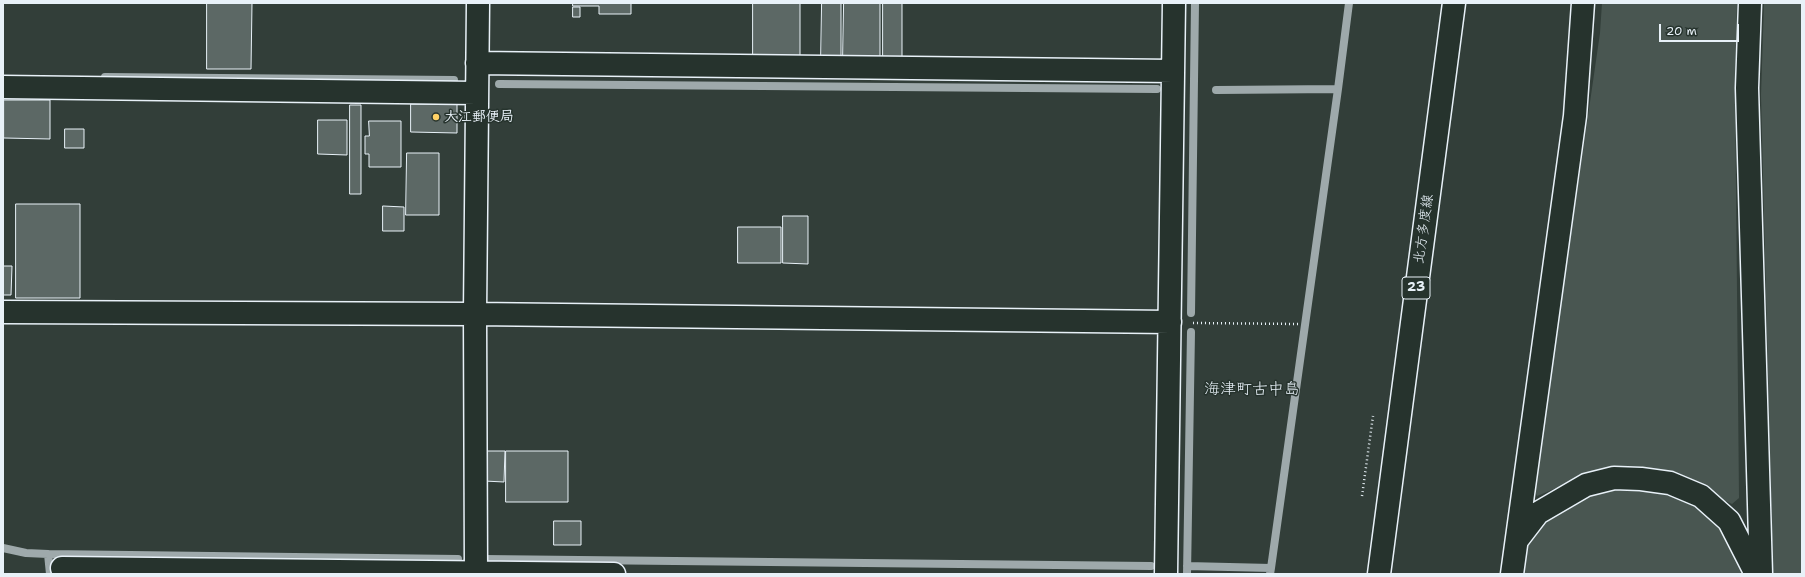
<!DOCTYPE html>
<meta charset="utf-8">
<style>
body{margin:0}
#map{position:relative;width:1805px;height:577px;overflow:hidden;background:#323e39;font-family:"Shantell Sans",sans-serif}
canvas{display:block}
.frame{position:absolute;inset:0;border:4px solid #e8f1f8;pointer-events:none}
.scale{position:absolute;left:1659px;top:24px;width:80px;height:18px;box-sizing:border-box;border:2px solid #e8f1f8;border-top:0;padding-left:5px;font-size:12px;line-height:14px;white-space:nowrap;color:#e8f1f8;-webkit-text-stroke:3px #26332d;paint-order:stroke}
</style>
<div id="map">
<canvas width="1805" height="577"></canvas>
<div class="frame"></div>
<div class="scale">20 m</div>
</div>
<script>
const ctx = document.querySelector('canvas').getContext('2d');
ctx.lineJoin = 'round';
function fill(path, color) { ctx.fillStyle = color; ctx.fill(path, 'evenodd'); }
function strokePath(path, color, width, dash) { ctx.strokeStyle = color; ctx.lineWidth = width; ctx.lineCap = dash ? 'butt' : 'round'; ctx.setLineDash(dash || []); ctx.stroke(path); }
function write(font, color, halo, rows, align = 'center') {
  ctx.font = font + ' "Shantell Sans","Klee One",sans-serif'; ctx.lineWidth = 3; ctx.setLineDash([]); ctx.textBaseline = 'middle'; ctx.strokeStyle = halo; ctx.fillStyle = color; for (const [text, x, y, turn = 0] of rows) {
    ctx.save(); ctx.translate(x, y); ctx.rotate((+turn || 0) * Math.PI / 180); ctx.textAlign = isNaN(turn) ? turn : align; if (halo) ctx.strokeText(text, 0, 0); ctx.fillText(text, 0, 0); ctx.restore();
  }
}
fill(new Path2D(`
 M1602,3H1737L1735,84L1739,498L1732,504C1711,495 1692,482 1671,474C1626,456 1578,479 1537,496L1534,489L1600,33Z
 M1764,3H1802V574H1773L1761,95Z
 M1619,489L1663,491L1688,502L1715,519L1731,543L1745,574H1523L1529,539L1553,511L1586,493Z`), '#495651');
strokePath(new Path2D(`
 M105,77L454,80
 M499,84L1157,89
 M1338,89L1349,3
 M1216,90L1338,89L1271,568
 M1191,313L1195,3
 M3,548L26,553L48,554L458,559
 M48,554L50,574
 M484,559L1151,566
 M1187,566L1271,568L1270,574
 M1187,574L1191,332`), '#9ea9ab', 8);
const building = new Path2D(`
 M207,3H252L251,69H207Z
 M573,3H631V14H599V6H573Z
 M753,3H800V56H753Z
 M822,3H841V59H821Z
 M844,3H880V59H843Z
 M883,3H902V60H883Z
 M573,7H580V17H573Z
 M4,100H50V139L4,138Z
 M411,104H457V133L411,132Z
 M350,105H361V194H350Z
 M318,120H347V155L318,154Z
 M369,121H401V167H369V154H365V136H369Z
 M65,129H84V148H65Z
 M407,153H439V215H406Z
 M16,204H80V298H16Z
 M383,206L404,207V231H383Z
 M783,216H808V264L783,263Z
 M738,227H781V263H738Z
 M3,266H12L11,295H3Z
 M484,451H505L504,482L484,481Z
 M506,451H568V502H506Z
 M554,521H581V545H554Z`);
fill(building, '#5c6865');
strokePath(building, '#e8f1f8', 1);
const minor = new Path2D(`
 M1750,3L1747,88L1761,574
 M477,63L1173,71
 M3,87L476,93
 M3,312L475,314L1170,322
 M1518,539L1538,513L1586,485L1614,478L1641,479L1670,483L1701,496L1729,521L1756,574
 M62,568L614,574
 M476,574L475,314L478,3
 M1166,574L1174,3
 M1512,574L1575,116L1583,3`);
const major = new Path2D(`
 M1379,574L1454,3`);
strokePath(minor, '#e8f1f8', 25);
strokePath(major, '#e8f1f8', 25);
strokePath(new Path2D(`
 M1193,323L1299,324
 M1362,496L1373,416`), '#e8f1f8', 2.5, [1, 3]);
strokePath(minor, '#26332d', 22);
strokePath(major, '#26332d', 22);
for (const [x, y, r, color] of [
 [436,117,4,"#ffd166"]
]) { const dot = new Path2D(); dot.arc(x, y, r, 0, 2 * Math.PI); ctx.fillStyle = color; ctx.fill(dot); strokePath(dot, '#26332d', 1.5); }
for (const [x, y, w] of [
 [1416,288,28]
]) { const box = new Path2D(); box.roundRect(x - w / 2, y - 11, w, 22, 3); ctx.fillStyle = '#26332d'; ctx.fill(box); strokePath(box, '#e8f1f8', 1); }
write('bold 13px', '#e8f1f8', null, [
 ["23",1416,288]
]);
write('bold 14px', '#e8f1f8', '#26332d', [
 ["大江郵便局",444,117]
], 'left');
write('14px', '#e8f1f8', '#26332d', [
 ["北方多度線",1424,229,-82]
]);
write('16px', '#e8f1f8', '#26332d', [
 ["海津町古中島",1252,390]
]);
</script>
